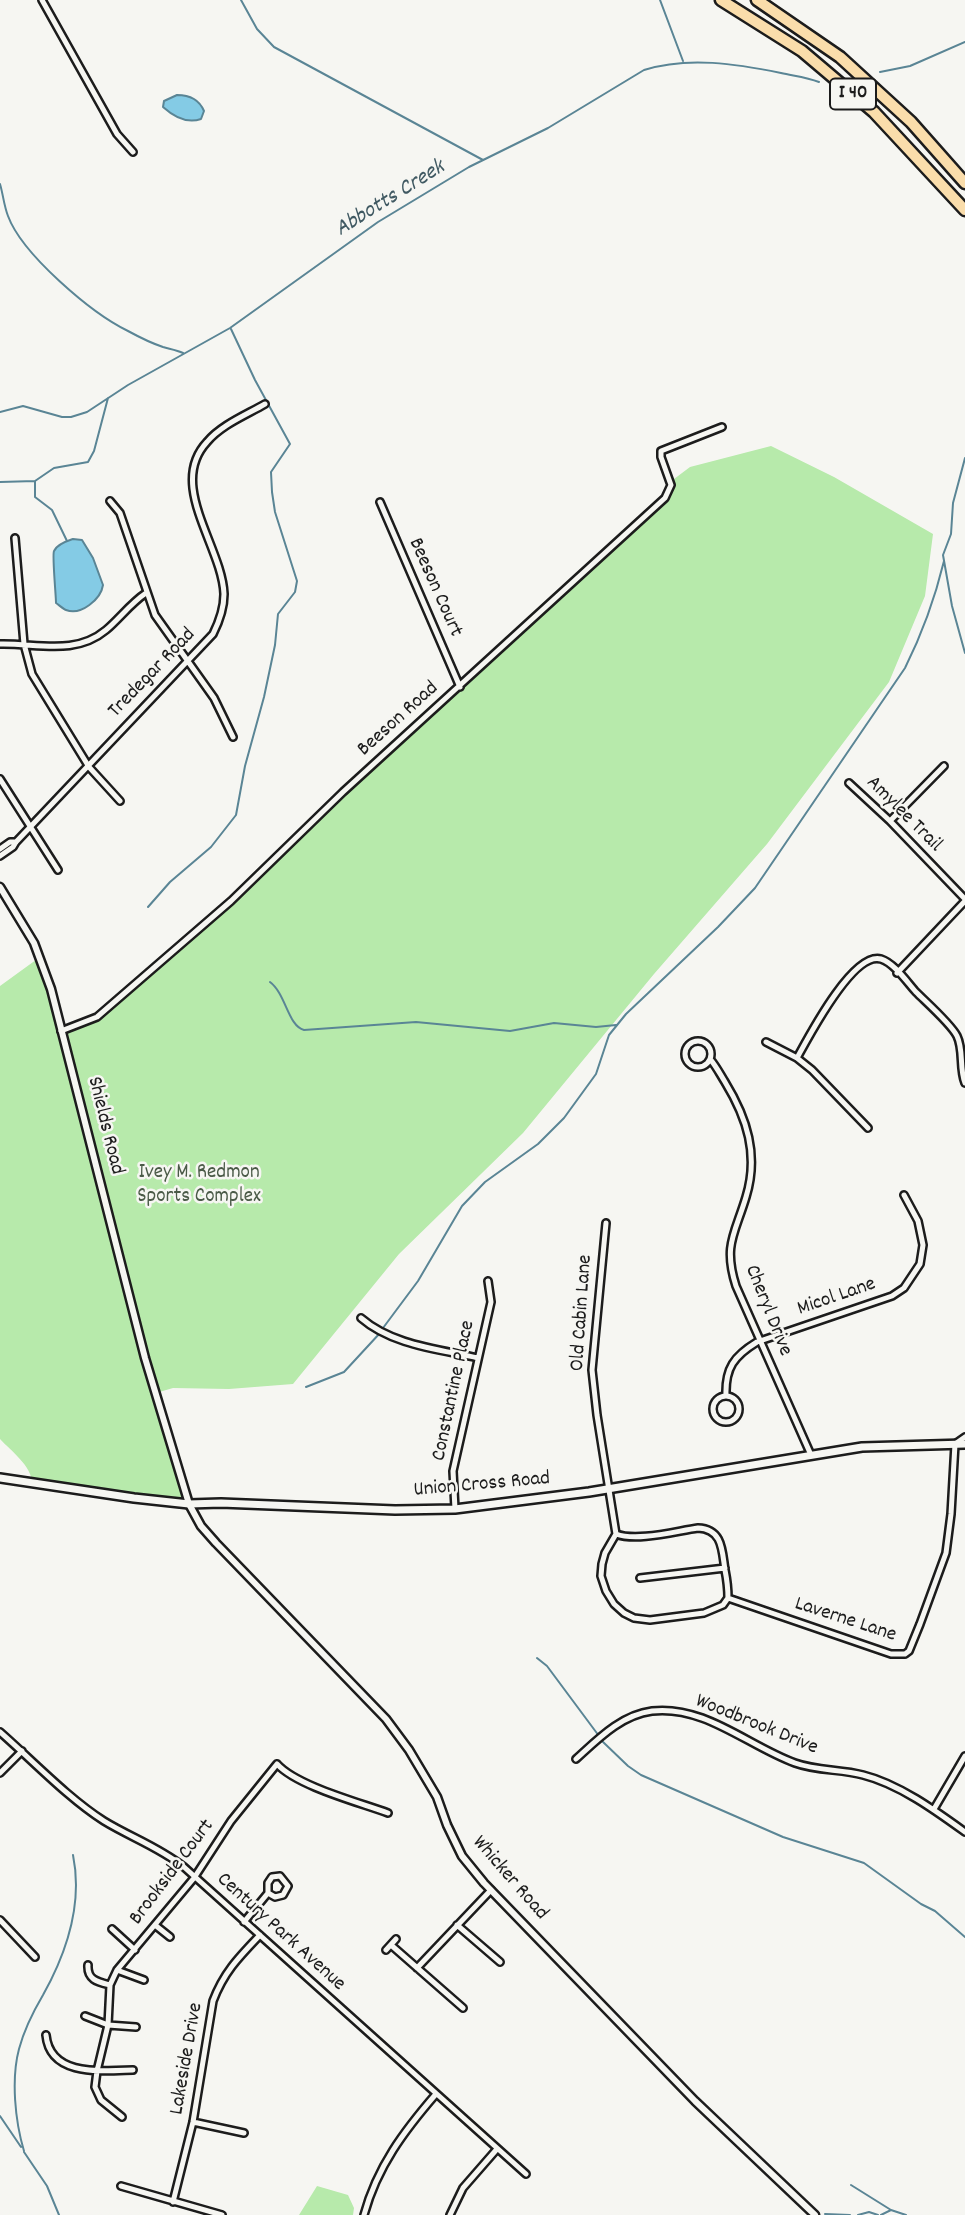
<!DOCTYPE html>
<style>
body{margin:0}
canvas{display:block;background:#f6f6f2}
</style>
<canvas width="965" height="2215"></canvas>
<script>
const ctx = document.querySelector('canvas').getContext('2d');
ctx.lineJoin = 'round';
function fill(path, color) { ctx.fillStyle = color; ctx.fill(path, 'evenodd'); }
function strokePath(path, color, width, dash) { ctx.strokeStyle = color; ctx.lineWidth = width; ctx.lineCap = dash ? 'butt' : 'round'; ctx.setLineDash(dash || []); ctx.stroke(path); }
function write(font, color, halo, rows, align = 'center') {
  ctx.font = font + ' Dekko,sans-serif'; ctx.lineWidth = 5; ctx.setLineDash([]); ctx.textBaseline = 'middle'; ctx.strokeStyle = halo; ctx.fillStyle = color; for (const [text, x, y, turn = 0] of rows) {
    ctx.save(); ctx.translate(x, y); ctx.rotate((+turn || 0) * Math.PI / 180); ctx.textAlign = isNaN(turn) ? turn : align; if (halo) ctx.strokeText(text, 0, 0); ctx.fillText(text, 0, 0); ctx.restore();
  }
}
fill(new Path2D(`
 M771,446L834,477L933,534L925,596L889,682L767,844L654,974L523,1133L399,1254L293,1384L229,1389L173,1388L156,1393L189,1504L32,1483C32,1466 11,1451 0,1439V986L40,957L61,1031L97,1017L231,901L343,792L665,498L670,482L690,467Z
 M317,2186L348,2195L354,2208L353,2215H299Z`), '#b7eaab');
const water = new Path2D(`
 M177,95C189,95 199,99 204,111L201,119C187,124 173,116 163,107L164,101Z
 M73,539L82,540L93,558L103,585C101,599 81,616 66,610C63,609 59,605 56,603C56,595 52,555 54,551C57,544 67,541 73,539Z`);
fill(water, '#84cbe5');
strokePath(water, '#5a8595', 2);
strokePath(new Path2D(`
 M241,0L257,29L274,47L483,160
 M660,0L683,61
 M880,72L910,66L965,42
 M0,184C3,194 4,206 8,216C22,254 91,313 128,331C139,337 151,343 163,347C170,349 177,350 183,353
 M0,412L23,406L62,417H71L87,412L128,385L230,328L378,222L469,167L548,128L644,70C688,56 737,64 781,73C794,76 806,77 819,82
 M965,458L953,503L951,534L943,555L952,606L965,653
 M35,481V497L52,510L67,541
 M0,482L35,481L54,468L88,462L94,451L108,398
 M148,907L170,882L211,847L236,815L245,766L264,697L275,645L278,614L295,592L297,581L275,512L272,492L271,472L290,444L255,380L231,329
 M270,982C286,994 288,1026 304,1030L416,1022L510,1031L554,1023L596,1027L616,1025
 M383,1328L418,1281L462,1206L485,1182L538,1144L564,1118L596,1074L609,1035L626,1014L718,927L755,888L905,668C922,634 935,598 944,561
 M306,1387L344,1372L380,1333
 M537,1658L547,1666L599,1736
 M602,1741L628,1766L641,1775L783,1837L864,1863L921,1904L935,1911L965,1937
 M0,2116L21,2147
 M24,2151C15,2121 11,2079 19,2049C24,2030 33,2012 43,1995C67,1952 83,1904 73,1855
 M24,2152L47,2186L59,2215
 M851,2185L891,2210
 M825,2214L850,2215
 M858,2215L869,2212L878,2215
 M881,2215L891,2210L906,2215`), '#5a8595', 2);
const minor = new Path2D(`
 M42,0L117,134L133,152
 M110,501L120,513L155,615L214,698L233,737
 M380,502L460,687
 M15,538L24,644L32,674L89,767L120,801
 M0,644C37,643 75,656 106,630C120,618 131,603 146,593
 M0,779L58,870
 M849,783L890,821L965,899
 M890,821L944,766
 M0,849L10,842H16
 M0,856L13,847L16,842L213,634C219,622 224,608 224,594C222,546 167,485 207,442C221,425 246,415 265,404
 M897,973L965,901
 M61,1031L97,1017L231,901L343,792L665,498L671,485L661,457V451L722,427
 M685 1054a13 13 0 1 1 26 0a13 13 0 1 1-26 0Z
 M766,1042L797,1058L812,1070L868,1128
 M797,1058C808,1038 853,951 881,959C894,963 907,982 916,992C926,1002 951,1024 957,1036C964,1050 959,1068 965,1083
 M710,1059C716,1066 720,1074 725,1082C747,1118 759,1155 746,1197C735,1234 723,1245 736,1286L811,1455
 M606,1223L592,1370L597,1415L616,1534L605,1553L602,1564L601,1576L606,1591L614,1604L624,1613L634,1618L650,1620L704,1613L723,1605L728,1598C728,1589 727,1580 725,1570C722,1551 723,1529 698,1528C676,1531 637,1542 616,1534
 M361,1318C392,1345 438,1349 478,1358
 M726,1396C725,1368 734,1356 757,1342L892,1296L904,1288L920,1264L923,1245L918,1221L904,1195
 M713 1409a13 13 0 1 1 26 0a13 13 0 1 1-26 0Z
 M455,1509L453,1471L491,1302L488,1281
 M640,1578L725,1568
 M728,1598L891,1654H905L909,1651L920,1624L946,1553L951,1514L955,1444L965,1437
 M0,1732C32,1760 68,1798 104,1821C130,1837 159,1847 184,1867L526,2174
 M576,1759C598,1739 621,1715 652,1711C705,1705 748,1746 795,1763C817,1771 841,1769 863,1775C899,1784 936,1811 965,1832
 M0,1773L22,1751
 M934,1809L965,1756
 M0,1920L35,1957
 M244,1922L268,1893V1883L272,1877L280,1876L288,1886L283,1895L275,1897L268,1893
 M155,1925L170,1937
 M457,1925L500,1962
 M112,1929L135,1950
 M391,1945L463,2008
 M386,1950L396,1939
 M88,1965C87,1980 98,1982 110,1985
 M417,1968L491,1890
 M117,1970L144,1980
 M85,2016L108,2025L136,2027
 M46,2035C50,2077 102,2071 133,2070
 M122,2117L101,2100L95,2087L97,2071L108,2025L110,1985L117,1970L194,1878L231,1821L277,1764C297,1786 358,1802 388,1813
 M193,2122L244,2133
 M121,2186L222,2215
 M173,2202L193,2122L213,2001C224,1972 239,1957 260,1935
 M364,2215C377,2167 404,2131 436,2094
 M450,2215L463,2188L497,2149`);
const tertiary = new Path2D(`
 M0,887L34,943L51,989L145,1358L189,1504L201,1526L216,1543L386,1719L409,1750L437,1797L447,1825L462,1856L484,1883L695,2101L815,2215`);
const secondary = new Path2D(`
 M0,1478L134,1498L189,1504L221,1503L395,1510L455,1509L589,1492L862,1447L965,1444`);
const motorway = new Path2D(`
 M721,0L802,51L874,112L965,210
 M757,0L840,57L911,122L965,183`);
strokePath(minor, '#1c1c1c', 10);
strokePath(tertiary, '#1c1c1c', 11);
strokePath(secondary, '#1c1c1c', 12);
strokePath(motorway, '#1c1c1c', 15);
strokePath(minor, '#f6f6f2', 5);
strokePath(tertiary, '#f6f6f2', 6);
strokePath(secondary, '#f6f6f2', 7);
strokePath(motorway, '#faddab', 10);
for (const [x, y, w] of [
 [853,94,46]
]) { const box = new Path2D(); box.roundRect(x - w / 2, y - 15.5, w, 31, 5); ctx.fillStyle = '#f6f6f2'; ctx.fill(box); strokePath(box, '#1c1c1c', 2); }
write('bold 19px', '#1c1c1c', null, [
 ["I 40",853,94]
]);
write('21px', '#1c1c1c', '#f6f6f2', [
 ["Beeson Court",434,588,66],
 ["Tredegar Road",153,674,-46],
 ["Beeson Road",399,720,-42],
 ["Amylee Trail",903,815,45],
 ["Shields Road",104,1126,76],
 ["Micol Lane",837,1298,-19],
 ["Cheryl Drive",767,1311,68],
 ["Old Cabin Lane",583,1313,-86],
 ["Constantine Place",455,1391,-78],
 ["Union Cross Road",482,1486,-5],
 ["Laverne Lane",845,1621,18],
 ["Woodbrook Drive",756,1726,22],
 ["Brookside Court",173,1873,-53],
 ["Whicker Road",509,1879,49],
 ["Century Park Avenue",280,1933,42],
 ["Lakeside Drive",188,2059,-80]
]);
write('21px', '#4a5a47', '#f6f6f2', [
 ["Ivey M. Redmon",199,1174],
 ["Sports Complex",199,1198]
]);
write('italic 23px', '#405962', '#f6f6f2', [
 ["Abbotts Creek",391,200,-32]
]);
</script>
